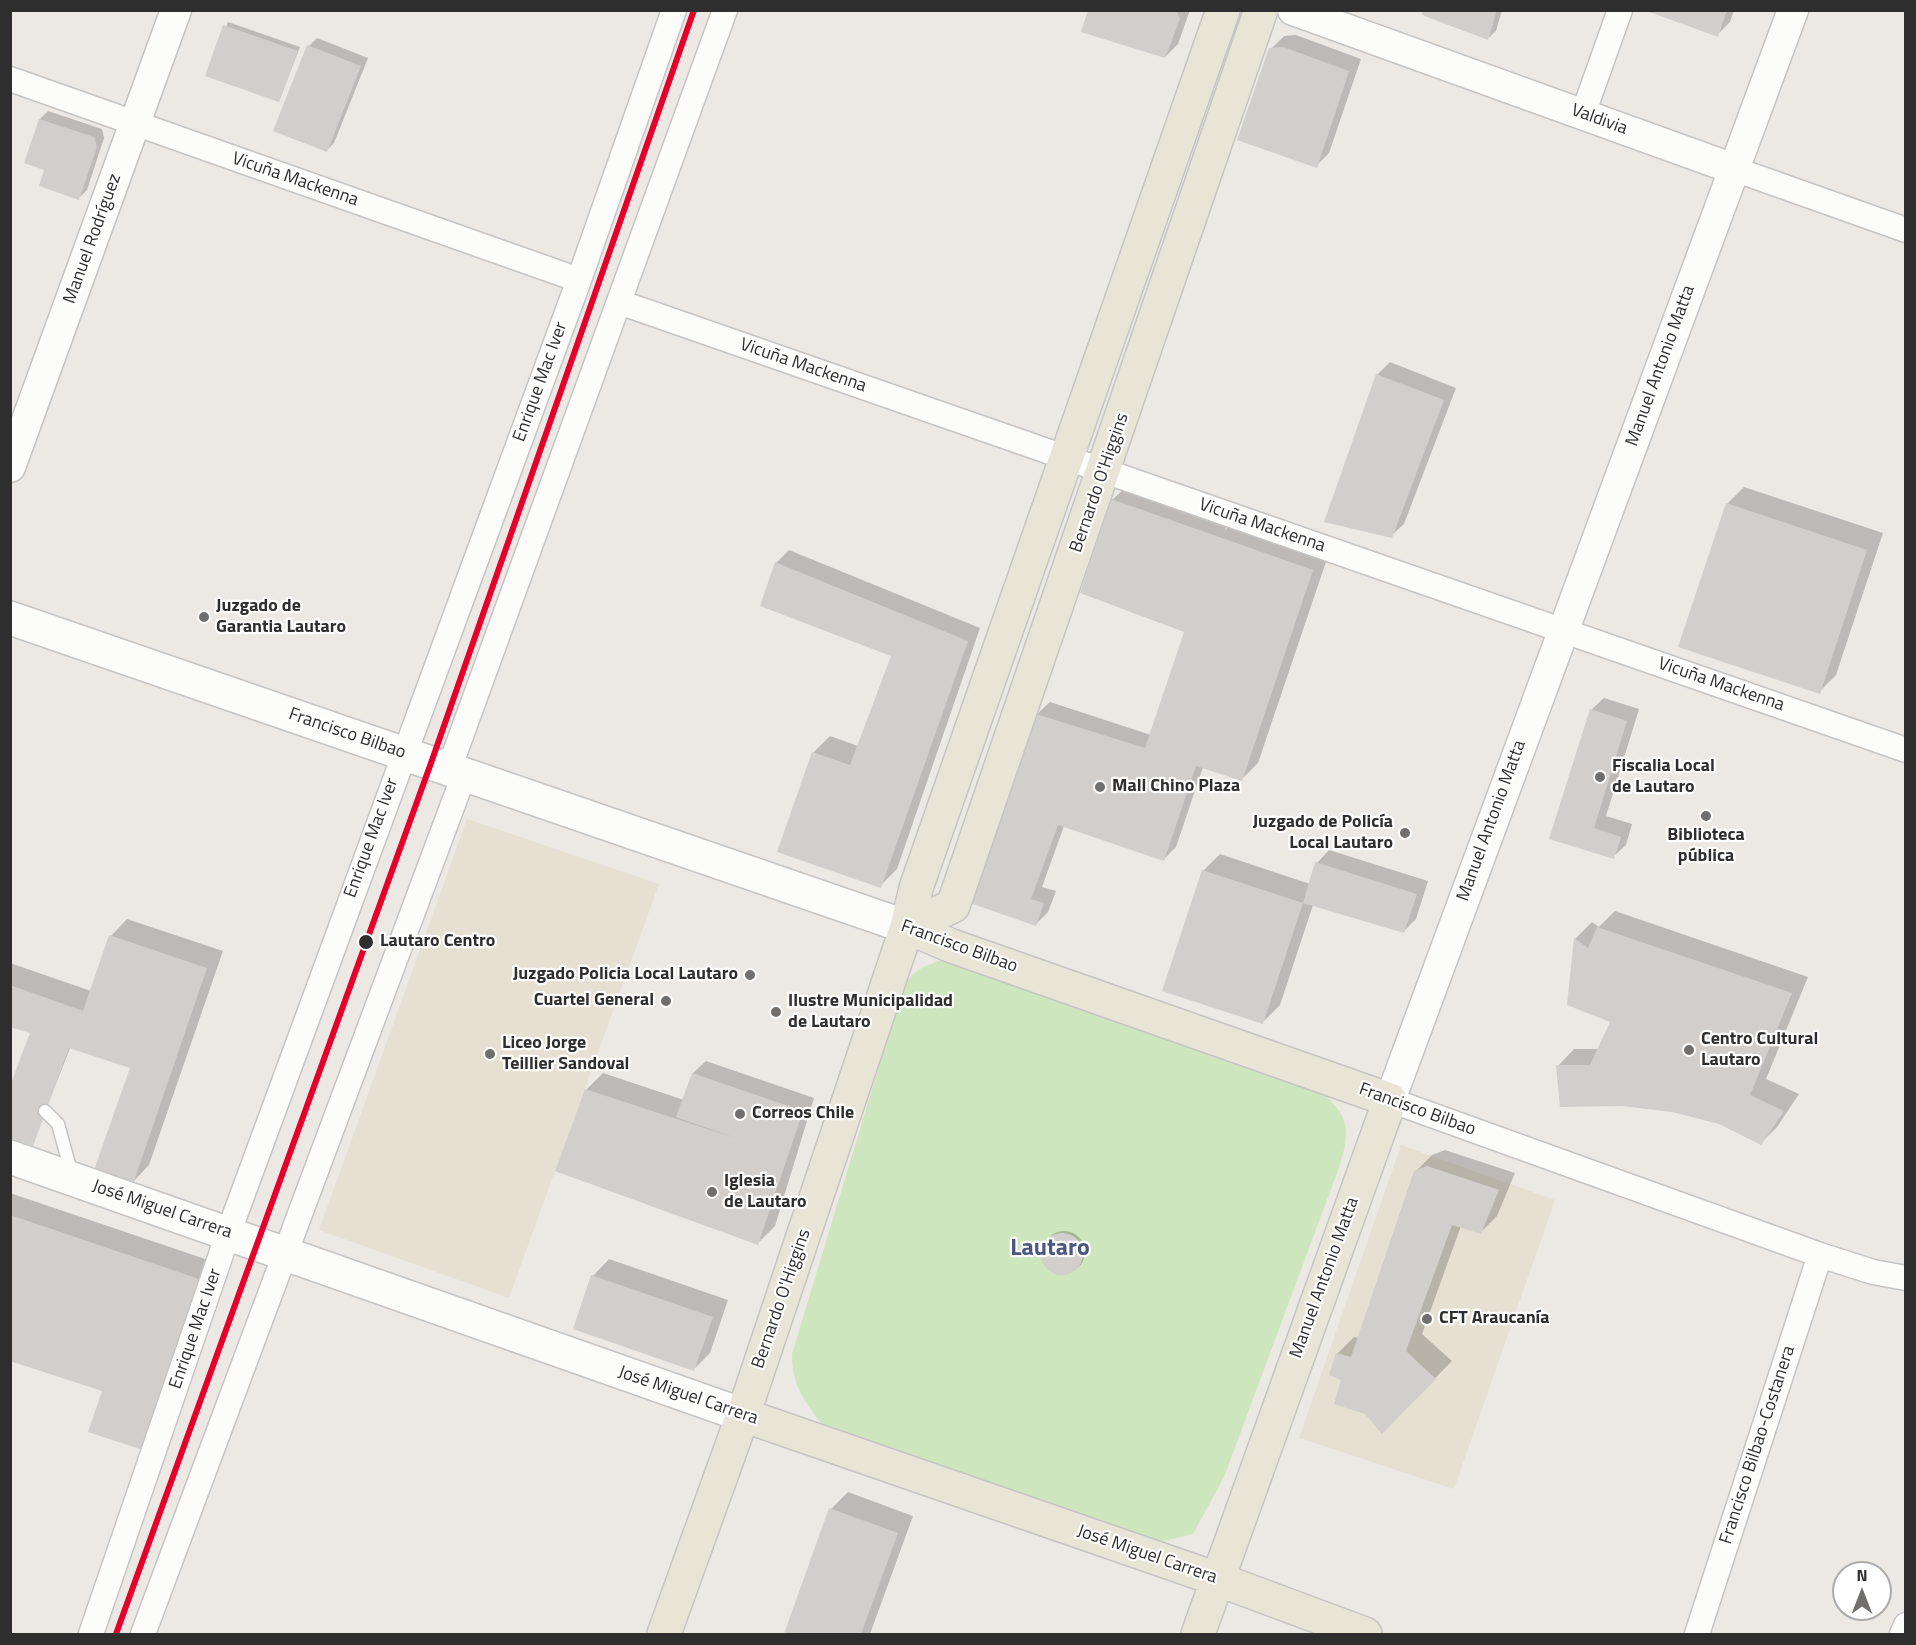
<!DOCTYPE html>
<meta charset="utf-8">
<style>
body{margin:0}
#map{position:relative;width:1916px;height:1645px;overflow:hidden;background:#ece8e4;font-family:"Titillium Web",sans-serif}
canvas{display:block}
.frame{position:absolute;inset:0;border:12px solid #2e2e2e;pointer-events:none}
.north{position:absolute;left:1832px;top:1561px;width:60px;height:60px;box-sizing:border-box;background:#fff;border:2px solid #ababab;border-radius:50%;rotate:0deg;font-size:16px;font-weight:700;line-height:24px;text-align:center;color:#2e2e2e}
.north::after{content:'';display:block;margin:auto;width:21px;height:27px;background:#706f6e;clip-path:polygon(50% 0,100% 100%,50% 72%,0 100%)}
</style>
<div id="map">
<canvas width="1916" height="1645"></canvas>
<div class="frame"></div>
<div class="north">N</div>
</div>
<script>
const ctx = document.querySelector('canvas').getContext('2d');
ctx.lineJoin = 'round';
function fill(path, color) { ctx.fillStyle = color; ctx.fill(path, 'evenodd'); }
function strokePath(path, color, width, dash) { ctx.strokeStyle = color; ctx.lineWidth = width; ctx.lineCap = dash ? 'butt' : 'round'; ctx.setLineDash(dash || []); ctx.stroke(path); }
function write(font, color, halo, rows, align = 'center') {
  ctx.font = font + ' "Titillium Web",sans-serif'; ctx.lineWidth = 4.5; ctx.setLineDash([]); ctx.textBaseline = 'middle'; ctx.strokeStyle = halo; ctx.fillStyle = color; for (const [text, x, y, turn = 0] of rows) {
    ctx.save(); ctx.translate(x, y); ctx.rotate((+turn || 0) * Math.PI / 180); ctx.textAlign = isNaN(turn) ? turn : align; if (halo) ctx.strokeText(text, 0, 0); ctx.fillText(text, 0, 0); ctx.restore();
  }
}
fill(new Path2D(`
 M467,819L659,884L509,1298L319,1230Z
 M1401,1145L1555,1200L1454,1489L1299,1438Z`), '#e6e0d3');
fill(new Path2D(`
 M944,959L987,976L1314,1087C1351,1114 1352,1131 1337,1173L1224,1477L1193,1534L1157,1543L1122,1536L821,1423C803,1399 792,1385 792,1354L898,1003C909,972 914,970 944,959Z`), '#cee6be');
fill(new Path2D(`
 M1090,10H1190L1178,44L1165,57Z
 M1425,10H1502L1496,31L1487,39Z
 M1647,10H1734L1730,22L1717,35Z
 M228,22L300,47L279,101L207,75Z
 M1296,35L1361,59L1329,153L1316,166L1271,49L1284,36Z
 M317,38L368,58L334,143L326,151L309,46Z
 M48,111L102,129L104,138L87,190L79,198L46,169L40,119Z
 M1390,362L1456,388L1404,524L1391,536L1377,375Z
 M1744,487L1883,533L1836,675L1819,692L1727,504Z
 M1125,488L1227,525L1225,530L1234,521L1329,553L1258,763L1241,780L1203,767L1176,847L1164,859L1064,826L1042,887L1056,891L1048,912L1036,924L971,902L1037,714L1050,702L1151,735L1188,626L1112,500Z
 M789,550L980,628L897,869L880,886L813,753L830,736L858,746L893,655L776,563Z
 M1604,698L1639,709L1606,816L1632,824L1626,845L1613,857L1551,838L1591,710Z
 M1329,850L1428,881L1416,919L1403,932L1313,905L1280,1005L1263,1022L1203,871L1220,854L1310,884L1317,863Z
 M1615,911L1808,977L1766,1079L1799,1094L1777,1127L1760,1144L1719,1123L1558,1066L1574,1049H1599L1612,1021L1569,1004L1575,939L1592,922L1599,927Z
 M127,919L223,951L149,1165L133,1182L132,1067L71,1046L32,1144V1032L10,1025V963L91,991L111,936Z
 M706,1061L814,1098L775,1226L758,1243L586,1090L603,1073L684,1100L693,1073Z
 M1445,1150L1515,1173L1497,1216L1481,1232L1461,1226L1422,1334L1452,1361L1382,1432L1343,1379L1337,1354L1354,1337L1359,1338L1415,1172L1432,1155Z
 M10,1193L217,1263L103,1391L10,1359Z
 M1043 1252a21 21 0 1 1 42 0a21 21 0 1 1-42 0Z
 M609,1259L728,1300L710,1353L693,1370L593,1276Z
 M848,1492L913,1516L870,1634H785L831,1509Z`), '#0003');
fill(new Path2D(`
 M1088,10H1176L1180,19L1165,58L1081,32Z
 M1423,10H1497L1488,40L1422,15Z
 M1644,10H1727L1718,37Z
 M223,25L298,51L279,102L205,76Z
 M307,45L361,66L327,152L273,131Z
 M1283,47L1349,71L1317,168L1237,140L1269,48Z
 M39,119L94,137L97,147L79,200L39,186L44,170L24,163Z
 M1376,374L1444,400L1392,538L1324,522Z
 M1111,499L1313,570L1242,781L1196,766L1164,861L1058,825L1031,899L1044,903L1036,926L970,903L1036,714L1145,748L1184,632L1080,593Z
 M1726,503L1867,550L1820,694L1678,647Z
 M775,562L968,641L881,888L777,852L812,752L850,765L891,656L760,606Z
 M1590,709L1627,721L1594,828L1621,837L1614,859L1549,839Z
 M1315,862L1417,894L1404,933L1303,903Z
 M1202,870L1303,903L1263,1024L1162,991Z
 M1597,927L1792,993L1750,1095L1784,1111L1761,1145L1719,1124L1672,1112L1622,1106L1560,1107L1556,1065H1590L1610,1022L1567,1005L1574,938L1588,948Z
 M109,935L207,968L133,1184L94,1170L130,1068L69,1048L33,1146L10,1138V1086L30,1033L10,1027V985L83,1011Z
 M692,1073L803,1111L758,1245L555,1171L585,1089L741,1140L676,1117Z
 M1427,1166L1499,1190L1481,1234L1452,1225L1406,1351L1436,1379L1382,1434L1365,1414L1334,1404L1341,1380L1329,1375L1336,1353L1351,1357L1414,1171Z
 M10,1215L202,1280L143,1450L88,1432L102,1391L10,1361Z
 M1041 1254a21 21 0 1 1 42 0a21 21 0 1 1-42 0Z
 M591,1275L713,1317L694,1371L573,1329Z
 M829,1508L898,1533L861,1634H784Z`), '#d1cecb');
const service = new Path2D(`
 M45,1111L58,1124L72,1175`);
const minor = new Path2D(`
 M10,79L579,280
 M1583,114L1620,10
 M1734,169L1906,230
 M619,302L1906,750
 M449,769L725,10
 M1390,1100L1820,1255L1873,1272L1906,1278
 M91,1634L228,1234L579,280L674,10
 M143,1634L464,775
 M1697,1634L1820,1255
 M1902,1634L1906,1625`);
const tertiary = new Path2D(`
 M1293,10L1734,169
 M10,467L176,10
 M1390,1100L1793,10`);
const secondary = new Path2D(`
 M10,618L907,927
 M10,1157L743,1415`);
const primary = new Path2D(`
 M907,927L952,946L1390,1100L1198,1634
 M907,927L953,906L1261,10
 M743,1415L1217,1579L1365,1634
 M664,1634L743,1415L907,927L916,888L1223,10`);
strokePath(service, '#c5c4c5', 15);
strokePath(minor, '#c5c4c5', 27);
strokePath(tertiary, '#c5c4c5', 33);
strokePath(secondary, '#c5c4c5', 36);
strokePath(primary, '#c6c5c4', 36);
strokePath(service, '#fcfcfb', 12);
strokePath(minor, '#fcfcfb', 24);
strokePath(tertiary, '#fcfcfb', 30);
strokePath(secondary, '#fcfcfb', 33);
strokePath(primary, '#e8e4d6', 33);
strokePath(new Path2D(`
 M116,1634L431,763L694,10`), '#e4002b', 6);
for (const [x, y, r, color] of [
 [204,617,6,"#706f6e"],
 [1600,777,6,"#706f6e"],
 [1100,787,6,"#706f6e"],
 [1706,816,6,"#706f6e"],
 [1405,833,6,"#706f6e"],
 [366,942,8,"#2e2e2e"],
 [750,975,6,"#706f6e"],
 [666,1001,6,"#706f6e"],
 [776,1012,6,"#706f6e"],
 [1689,1050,6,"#706f6e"],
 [490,1054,6,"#706f6e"],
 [740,1114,6,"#706f6e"],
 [712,1192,6,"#706f6e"],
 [1427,1319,6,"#706f6e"]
]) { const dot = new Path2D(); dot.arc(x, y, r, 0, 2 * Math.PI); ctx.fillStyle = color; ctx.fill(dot); strokePath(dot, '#fff', 2); }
write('18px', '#2e2e2e', '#fff', [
 ["Valdivia",1599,120,20],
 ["Vicuña Mackenna",295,180,19],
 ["Manuel Rodríguez",93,239,-70],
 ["Vicuña Mackenna",803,366,19],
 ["Manuel Antonio Matta",1661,366,-70],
 ["Enrique Mac Iver",541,382,-70],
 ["Bernardo O'Higgins",1100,483,-71],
 ["Vicuña Mackenna",1262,526,19],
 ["Vicuña Mackenna",1721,685,19],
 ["Francisco Bilbao",347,734,19],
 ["Manuel Antonio Matta",1492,821,-70],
 ["Enrique Mac Iver",372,838,-70],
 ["Francisco Bilbao",959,947,20],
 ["Francisco Bilbao",1417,1110,20],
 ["José Miguel Carrera",162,1210,19],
 ["Manuel Antonio Matta",1325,1278,-70],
 ["Bernardo O'Higgins",782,1299,-71],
 ["Enrique Mac Iver",196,1329,-71],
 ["José Miguel Carrera",688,1396,19],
 ["Francisco Bilbao-Costanera",1758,1445,-72],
 ["José Miguel Carrera",1147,1555,19]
]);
write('bold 18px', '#2e2e2e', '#fff', [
 ["Juzgado de",216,607],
 ["Garantia Lautaro",216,628],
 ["Fiscalia Local",1612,767],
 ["de Lautaro",1612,788],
 ["Mall Chino Plaza",1112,787],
 ["Juzgado de Policía",1393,823,"right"],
 ["Local Lautaro",1393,844,"right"],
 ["Biblioteca",1706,836,"center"],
 ["pública",1706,857,"center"],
 ["Juzgado Policia Local Lautaro",738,975,"right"],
 ["Cuartel General",654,1001,"right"],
 ["Ilustre Municipalidad",788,1002],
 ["de Lautaro",788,1023],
 ["Centro Cultural",1701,1040],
 ["Lautaro",1701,1061],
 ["Liceo Jorge",502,1044],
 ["Teillier Sandoval",502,1065],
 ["Correos Chile",752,1114],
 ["Iglesia",724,1182],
 ["de Lautaro",724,1203],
 ["CFT Araucanía",1439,1319]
], 'left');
write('bold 18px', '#2e2e2e', '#fff', [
 ["Lautaro Centro",380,942]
], 'left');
write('bold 24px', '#4d5680', '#fff', [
 ["Lautaro",1050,1249]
]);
</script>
